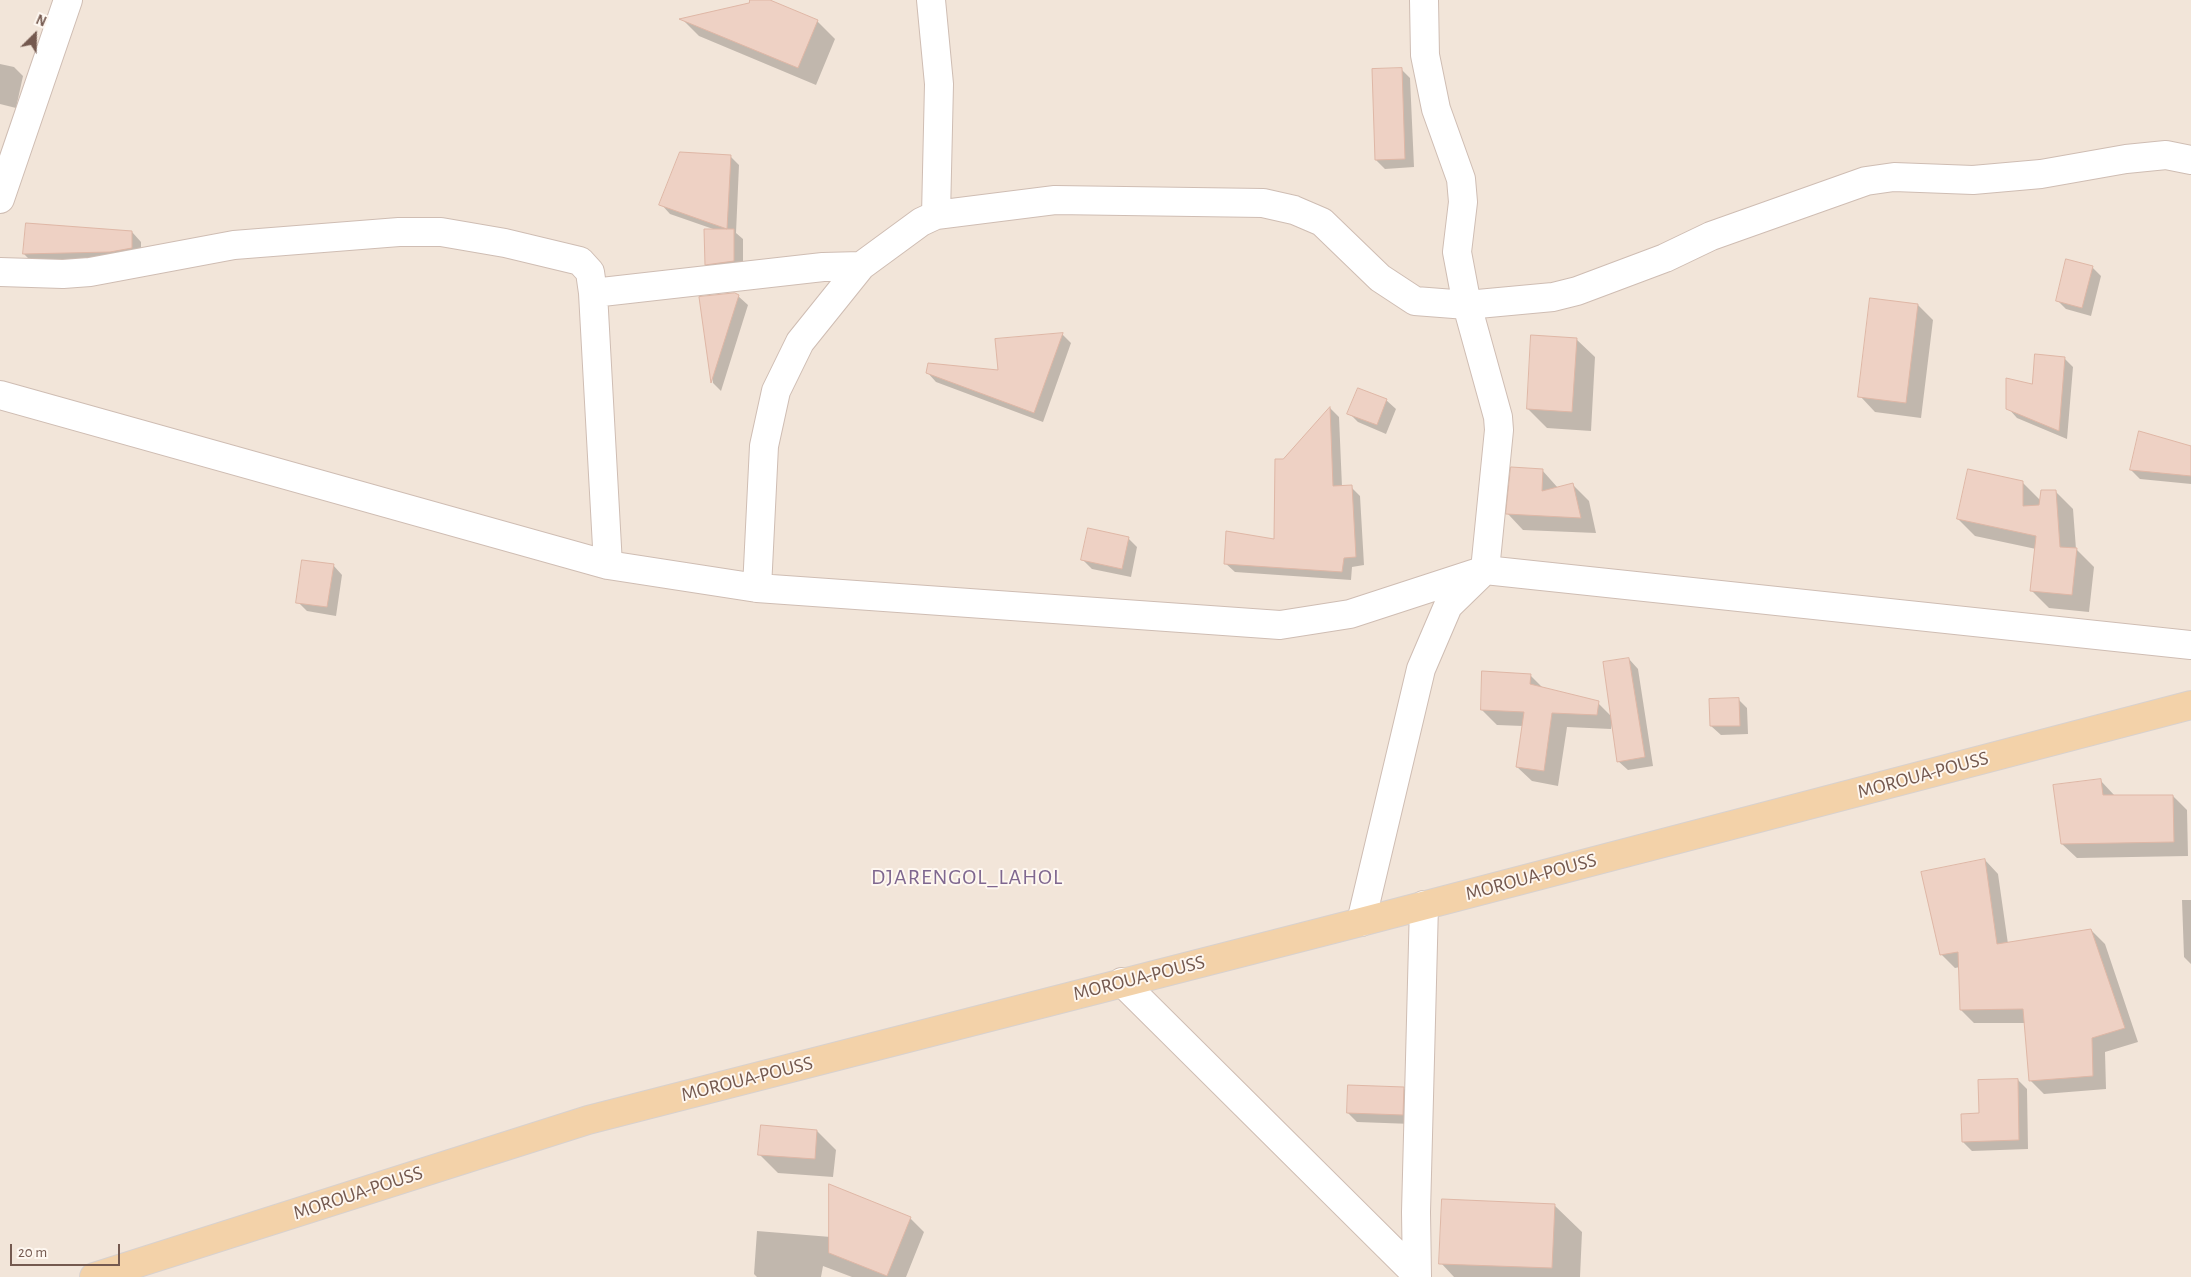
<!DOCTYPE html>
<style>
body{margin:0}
#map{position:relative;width:2191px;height:1277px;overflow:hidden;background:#fbf3ea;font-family:"Alegreya Sans",sans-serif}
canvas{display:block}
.north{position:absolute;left:10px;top:10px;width:50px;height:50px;-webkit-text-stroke:4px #fef7f0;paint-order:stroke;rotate:23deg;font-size:14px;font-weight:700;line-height:20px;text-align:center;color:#74594f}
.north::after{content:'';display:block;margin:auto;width:18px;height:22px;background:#74594f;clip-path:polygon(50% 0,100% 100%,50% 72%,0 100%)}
.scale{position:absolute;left:10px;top:1244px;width:110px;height:22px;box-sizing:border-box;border:2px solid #74594f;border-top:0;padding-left:6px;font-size:15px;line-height:18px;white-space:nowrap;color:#74594f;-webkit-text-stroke:4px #fef7f0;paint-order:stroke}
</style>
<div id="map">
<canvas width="2191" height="1277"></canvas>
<div class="north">N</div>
<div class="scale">20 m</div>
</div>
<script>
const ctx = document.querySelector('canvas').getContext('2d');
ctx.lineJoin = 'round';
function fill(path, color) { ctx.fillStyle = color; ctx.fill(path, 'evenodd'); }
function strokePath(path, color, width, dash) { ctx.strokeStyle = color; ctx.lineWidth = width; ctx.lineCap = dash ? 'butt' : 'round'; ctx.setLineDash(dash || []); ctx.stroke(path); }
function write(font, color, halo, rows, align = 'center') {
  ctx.font = font + ' "Alegreya Sans",sans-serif'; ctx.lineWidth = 4; ctx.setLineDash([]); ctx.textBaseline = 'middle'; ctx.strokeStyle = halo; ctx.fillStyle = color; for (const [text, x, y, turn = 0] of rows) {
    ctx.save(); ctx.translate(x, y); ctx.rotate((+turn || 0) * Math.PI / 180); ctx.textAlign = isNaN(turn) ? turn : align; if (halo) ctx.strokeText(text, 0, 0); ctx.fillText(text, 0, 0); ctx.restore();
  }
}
fill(new Path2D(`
 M0,0H2191V1277H0Z`), '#f2e5d9');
fill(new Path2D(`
 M682,19L817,21L835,39L816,85L699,36Z
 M0,64L14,67L23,76L16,108L0,104Z
 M1401,69L1410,78L1414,167L1385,169L1376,160Z
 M730,156L739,165L736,233L743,239V270L715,273L706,264L716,230L670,214L661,204Z
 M132,232L141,242V257L33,263L24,254Z
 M2092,267L2101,276L2091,316L2066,309L2057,300Z
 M738,296L748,305L721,391L713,383L701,298Z
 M1918,305L1933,320L1921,418L1875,412L1860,396Z
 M1062,334L1071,343L1043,422L936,382L927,372H1000Z
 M1576,339L1595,357L1591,431L1547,428L1528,409Z
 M2064,358L2073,367L2067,439L2017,418L2008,408Z
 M1386,400L1396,409L1386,434L1358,422L1349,413Z
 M1330,408L1339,417L1342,487H1351L1360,496L1364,565L1352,567L1351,580L1235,572L1225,563L1275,541L1284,460Z
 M2191,446V484L2140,479L2131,470Z
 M1542,470L1558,488L1573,485L1589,501L1596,533L1523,530L1508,514Z
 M2022,482L2041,501L2055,491L2073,509L2076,549L2094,567L2089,612L2049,608L2031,590L2036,549L1975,536L1958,519Z
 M1128,538L1137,547L1131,577L1092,569L1082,559Z
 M333,565L342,575L336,616L307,611L298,602Z
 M1629,659L1638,669L1653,766L1628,770L1618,761L1612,723L1611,729L1567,727L1558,786L1532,781L1517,767L1523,726L1497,725L1482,710L1530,675L1544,689L1598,703L1612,717Z
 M1738,699L1747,708L1748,734L1721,735L1711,726Z
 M2100,780L2115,796H2173L2187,810L2188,856L2077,858L2062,844Z
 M1985,860L1998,874L2008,944L2091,930L2105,944L2138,1042L2105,1052L2106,1089L2044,1094L2030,1080L2026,1023H1974L1961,1010L1960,967L1955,968L1941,954Z
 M2182,900H2191V964L2184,957Z
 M2018,1080L2027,1089L2028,1149L1972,1151L1963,1142L1980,1114Z
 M1403,1088L1412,1097V1124L1357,1122L1348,1113Z
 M817,1131L836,1150L833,1177L778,1173L759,1154Z
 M1554,1205L1582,1232L1580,1277H1454L1441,1263Z
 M910,1218L924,1232L906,1277H852L823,1266L821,1277H757L754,1274L757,1231L831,1237Z`), '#0003');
const building = new Path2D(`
 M750,0H770L818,20L798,68L679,19L749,3Z
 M1402,68L1405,159L1375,160L1372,69Z
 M680,152L731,155L727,229H734V261L705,265L704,229H727L659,205Z
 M26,223L132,231V248L110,252L23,254Z
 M2066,259L2093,266L2082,308L2056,301Z
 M735,293L739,295L711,383L699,297Z
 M1870,298L1918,304L1906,403L1858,397Z
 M1063,333L1034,413L926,373L928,363L998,370L995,339Z
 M1531,335L1577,338L1572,412L1527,409Z
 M2035,354L2065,357L2059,431L2006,409V378L2032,384Z
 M1358,388L1387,399L1377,425L1347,414Z
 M1330,407L1333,486L1352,485L1356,557L1344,558L1342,572L1224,564L1226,531L1274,539L1275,459H1283Z
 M2139,431L2191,446V476L2130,470Z
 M1511,467L1543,469L1542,491L1573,483L1581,518L1506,514Z
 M1968,469L2023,481V506L2039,505L2041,490H2056L2060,547L2077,548L2072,595L2030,591L2036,536L1957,519Z
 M1088,528L1129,537L1122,569L1081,560Z
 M302,560L334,564L327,607L296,603Z
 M1629,658L1645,757L1617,762L1603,662Z
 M1482,671L1531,674L1530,684L1599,701L1597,715L1552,713L1544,771L1516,767L1524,712L1481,710Z
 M1739,698L1740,726H1710L1709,699Z
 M2101,779L2103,795H2173L2174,842L2061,844L2053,785Z
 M1985,859L1997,944L2091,929L2125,1028L2092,1038L2093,1076L2029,1081L2023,1009L1960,1010L1958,952L1940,955L1921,872Z
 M2018,1079L2019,1140L1962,1142L1961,1114L1979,1113L1978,1080Z
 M1348,1085L1404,1087L1403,1115L1347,1113Z
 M761,1125L817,1130L815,1159L758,1155Z
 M829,1184L911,1217L887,1276L829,1253Z
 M1442,1199L1555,1204L1552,1268L1439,1264Z`);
fill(building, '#eed1c4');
strokePath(building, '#dfb7a6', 1);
const minor = new Path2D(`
 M931,0L939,84L936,215
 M0,199L68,0
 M0,272L63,274L90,272L234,245L399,232H441L505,243L580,261L590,272L593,293L608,565
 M593,293L823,267L861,266L921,222L936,215L1055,200L1263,203L1294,210L1322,222L1380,278L1415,301L1467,305L1553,297L1577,291L1665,258L1711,236L1866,181L1894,177L1973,180L2041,174L2126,159L2166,155L2191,160
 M0,395L608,565L757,588L1280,625L1350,614L1485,570L2191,645
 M757,588L764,446L776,391L800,342L861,266
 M1361,922L1421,669L1448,606L1485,570L1499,430L1498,417L1467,305L1457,252L1463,202L1461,179L1436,109L1425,55L1424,0
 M1122,982L1416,1274
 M1417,1277L1416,1212L1424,905`);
const primary = new Path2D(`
 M94,1277L588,1120L1361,922L2191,705`);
strokePath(minor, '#cfbdb3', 30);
strokePath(primary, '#d8d1ce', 30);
strokePath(minor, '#fff', 28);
strokePath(primary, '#f3d2a9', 28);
write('20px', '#74594f', '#fef7f0', [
 ["MOROUA-POUSS",1923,775,-15],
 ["MOROUA-POUSS",1531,877,-15],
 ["MOROUA-POUSS",1139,978,-14],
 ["MOROUA-POUSS",747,1079,-14],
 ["MOROUA-POUSS",358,1193,-18]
]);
ctx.letterSpacing = '1px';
write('22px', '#7f678f', '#fef7f0', [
 ["DJARENGOL_LAHOL",967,877]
]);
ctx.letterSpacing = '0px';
</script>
